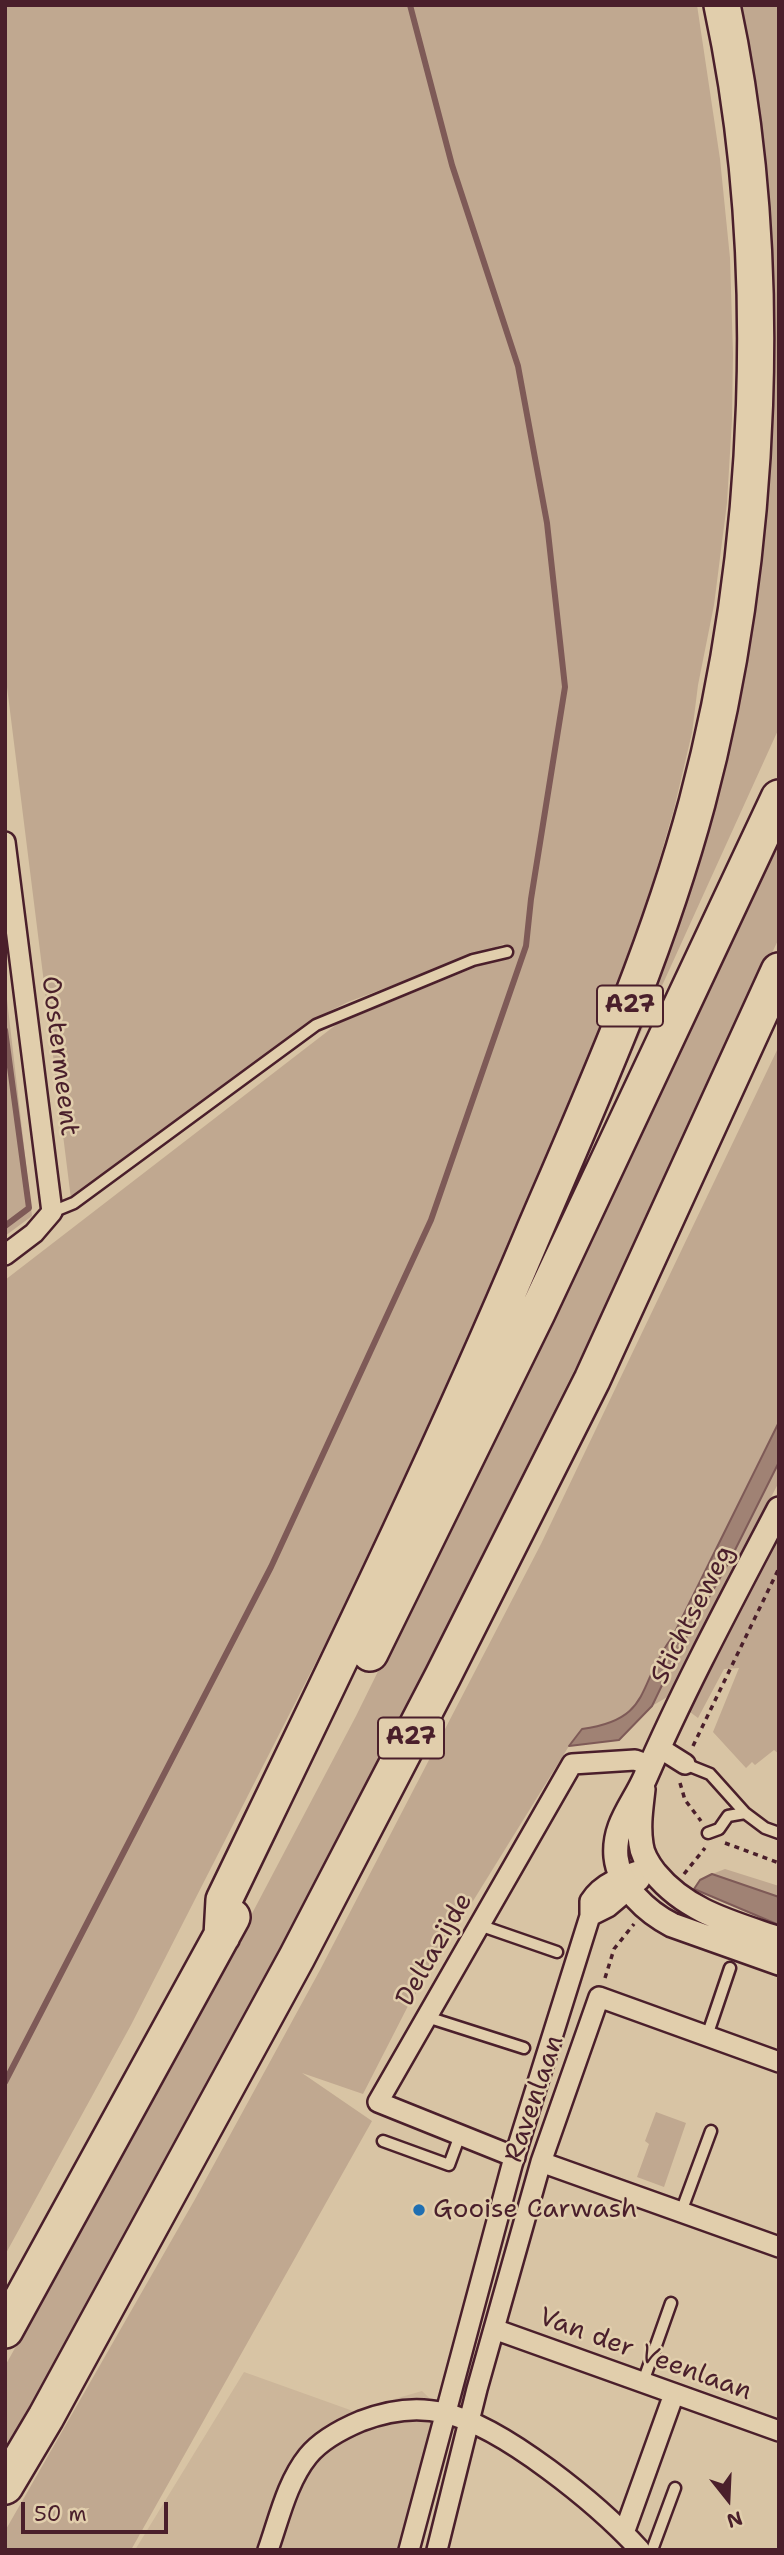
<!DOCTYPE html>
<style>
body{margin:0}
#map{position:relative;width:784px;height:2555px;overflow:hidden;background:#d8c4a4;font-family:"Shantell Sans",sans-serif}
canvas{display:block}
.frame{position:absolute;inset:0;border:7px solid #4a1f2b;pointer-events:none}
.north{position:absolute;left:693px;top:2464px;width:70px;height:70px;-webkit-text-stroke:5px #e1ceac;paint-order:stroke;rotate:162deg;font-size:19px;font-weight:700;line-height:28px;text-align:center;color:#4a1f2b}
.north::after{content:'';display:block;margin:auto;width:24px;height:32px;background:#4a1f2b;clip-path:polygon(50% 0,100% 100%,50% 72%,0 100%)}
.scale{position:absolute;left:21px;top:2502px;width:147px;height:32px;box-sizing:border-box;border:4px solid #4a1f2b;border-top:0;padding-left:9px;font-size:21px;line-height:24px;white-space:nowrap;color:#4a1f2b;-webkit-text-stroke:5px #e1ceac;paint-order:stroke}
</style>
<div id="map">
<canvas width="784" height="2555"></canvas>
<div class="frame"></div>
<div class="north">N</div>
<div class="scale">50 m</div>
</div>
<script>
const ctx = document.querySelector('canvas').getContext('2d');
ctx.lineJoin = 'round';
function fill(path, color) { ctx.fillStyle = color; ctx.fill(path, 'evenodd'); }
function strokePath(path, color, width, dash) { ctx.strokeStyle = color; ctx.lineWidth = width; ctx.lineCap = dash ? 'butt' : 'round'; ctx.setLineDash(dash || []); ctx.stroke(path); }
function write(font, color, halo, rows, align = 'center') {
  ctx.font = font + ' "Shantell Sans",sans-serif'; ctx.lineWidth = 5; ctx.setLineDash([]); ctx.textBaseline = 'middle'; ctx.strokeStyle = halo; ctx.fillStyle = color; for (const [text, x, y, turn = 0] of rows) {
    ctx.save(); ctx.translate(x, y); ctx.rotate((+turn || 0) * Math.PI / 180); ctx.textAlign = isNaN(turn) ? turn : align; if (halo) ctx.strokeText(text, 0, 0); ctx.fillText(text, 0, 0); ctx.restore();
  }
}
fill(new Path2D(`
 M244,2372L353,2411L422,2391L452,2420L415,2550H135Z`), '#ccb69a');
fill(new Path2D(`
 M5,5H697L720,159L730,258L733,354L732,419L727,503L714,605L698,685L692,733L674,809L652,885L622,978L492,1285L346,1603L131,2025L5,2255V1280L337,1024L498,958L504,944L348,1002L322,1015L71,1199L5,671Z
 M730,5H779V728L523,1292L653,964L746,596Z
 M779,828V938L645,1228L385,1750L218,2068L67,2347L5,2453V2366L167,2075L356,1716L460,1505Z
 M5,982L32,1216L5,1236Z
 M779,1046V1422L673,1636L660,1654L635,1708L623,1718L608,1725L582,1729L569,1746L408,2006L363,2094L302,2073L372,2121L131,2550H5V2531L194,2201L320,1970L541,1544Z
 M779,1462V1482L701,1630L674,1693L652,1706L678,1652L729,1562Z
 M779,1532V1754L774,1750L755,1765L752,1762L746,1768L713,1732L739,1668L724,1669L698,1718L690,1712Z
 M725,1869L779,1886V1897L712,1874Z
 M656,2112L686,2123L664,2187L637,2177L649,2144L645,2141Z`), '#c0a890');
const water = new Path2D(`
 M779,1422V1462L729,1562L678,1652L652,1706L619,1740L569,1746L582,1729C654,1719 636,1684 673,1636Z
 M712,1874L779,1897V1925L694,1889L700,1880Z`);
fill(water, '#a08274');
strokePath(water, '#7e5a57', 2);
strokePath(new Path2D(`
 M5,1030L29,1208L5,1226
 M5,2082L271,1567L431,1220L526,946L531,899L565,687L547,523L518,366L452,165L410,5`), '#7e5a57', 6);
const service = new Path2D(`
 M52,1212L74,1203L316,1025L473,960L507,952
 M685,1764L710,1774L745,1813L765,1828L779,1833
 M708,1833L719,1829L728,1816L745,1813
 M479,1925L557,1952
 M427,2017L524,2048
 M707,2036L730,1968
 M383,2141L449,2165L460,2135
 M681,2212L711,2131
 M643,2382L671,2303
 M652,2550L675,2488`);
const minor = new Path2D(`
 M5,842L52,1212L34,1233L5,1255
 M658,1747L685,1764
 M590,1916L608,1907L640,1880
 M515,2157L378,2102L572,1764L635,1760L649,1765
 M541,2162L779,2247
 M494,2329L779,2431
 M624,2533L674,2394
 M268,2550C279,2519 287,2482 308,2456C321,2440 342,2429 361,2421C387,2411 416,2406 444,2413C503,2426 599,2505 640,2550
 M409,2550L512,2165L590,1916V1901C603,1880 629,1874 651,1867
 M437,2550L477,2389L541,2162L599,1997L779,2062`);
const tertiary = new Path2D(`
 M779,1509C733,1597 685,1686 645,1778C633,1805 613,1825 616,1857C619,1887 647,1912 672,1925L779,1963
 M643,1789C641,1808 638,1825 641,1844C642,1855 648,1864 655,1873C687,1912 733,1923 779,1939`);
const motorway = new Path2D(`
 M370,1653L537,1313L779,798
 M222,1936L224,1900C330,1680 438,1460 533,1234C594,1092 657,952 697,803C763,555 776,256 722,5
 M5,2330L232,1917
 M5,2486L46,2417L297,1957L443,1676L592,1380L779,971`);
strokePath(service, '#4a1f2b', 15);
strokePath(minor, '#4a1f2b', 24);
strokePath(tertiary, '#4a1f2b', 28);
strokePath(motorway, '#4a1f2b', 40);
strokePath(new Path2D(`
 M693,1746L779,1568
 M680,1783L685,1800L701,1821
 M725,1843L779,1863
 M684,1874L705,1848
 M605,1978L614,1949L634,1924`), '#4a1f2b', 3.5, [5, 5]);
strokePath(service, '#e1ceac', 10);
strokePath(minor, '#e1ceac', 19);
strokePath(tertiary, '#e1ceac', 23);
strokePath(motorway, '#e1ceac', 35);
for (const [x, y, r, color] of [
 [419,2210,7,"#1f6fb2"]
]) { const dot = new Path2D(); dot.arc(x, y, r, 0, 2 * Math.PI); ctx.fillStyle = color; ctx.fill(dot); strokePath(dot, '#e1ceac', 2.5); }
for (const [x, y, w] of [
 [630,1006,66],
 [411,1738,66]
]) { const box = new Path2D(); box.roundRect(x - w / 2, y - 20.5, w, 41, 5); ctx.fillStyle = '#e1ceac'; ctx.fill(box); strokePath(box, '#4a1f2b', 2); }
write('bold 24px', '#4a1f2b', null, [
 ["A27",630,1006],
 ["A27",411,1738]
]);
write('26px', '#4a1f2b', '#e1ceac', [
 ["Oostermeent",59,1056,83],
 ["Stichtseweg",693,1615,-63],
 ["Deltazijde",435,1950,-60],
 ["Ravenlaan",535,2099,-71],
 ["Van der Veenlaan",645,2355,20]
]);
write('26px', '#4a1f2b', '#e1ceac', [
 ["Gooise Carwash",433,2210]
], 'left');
</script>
